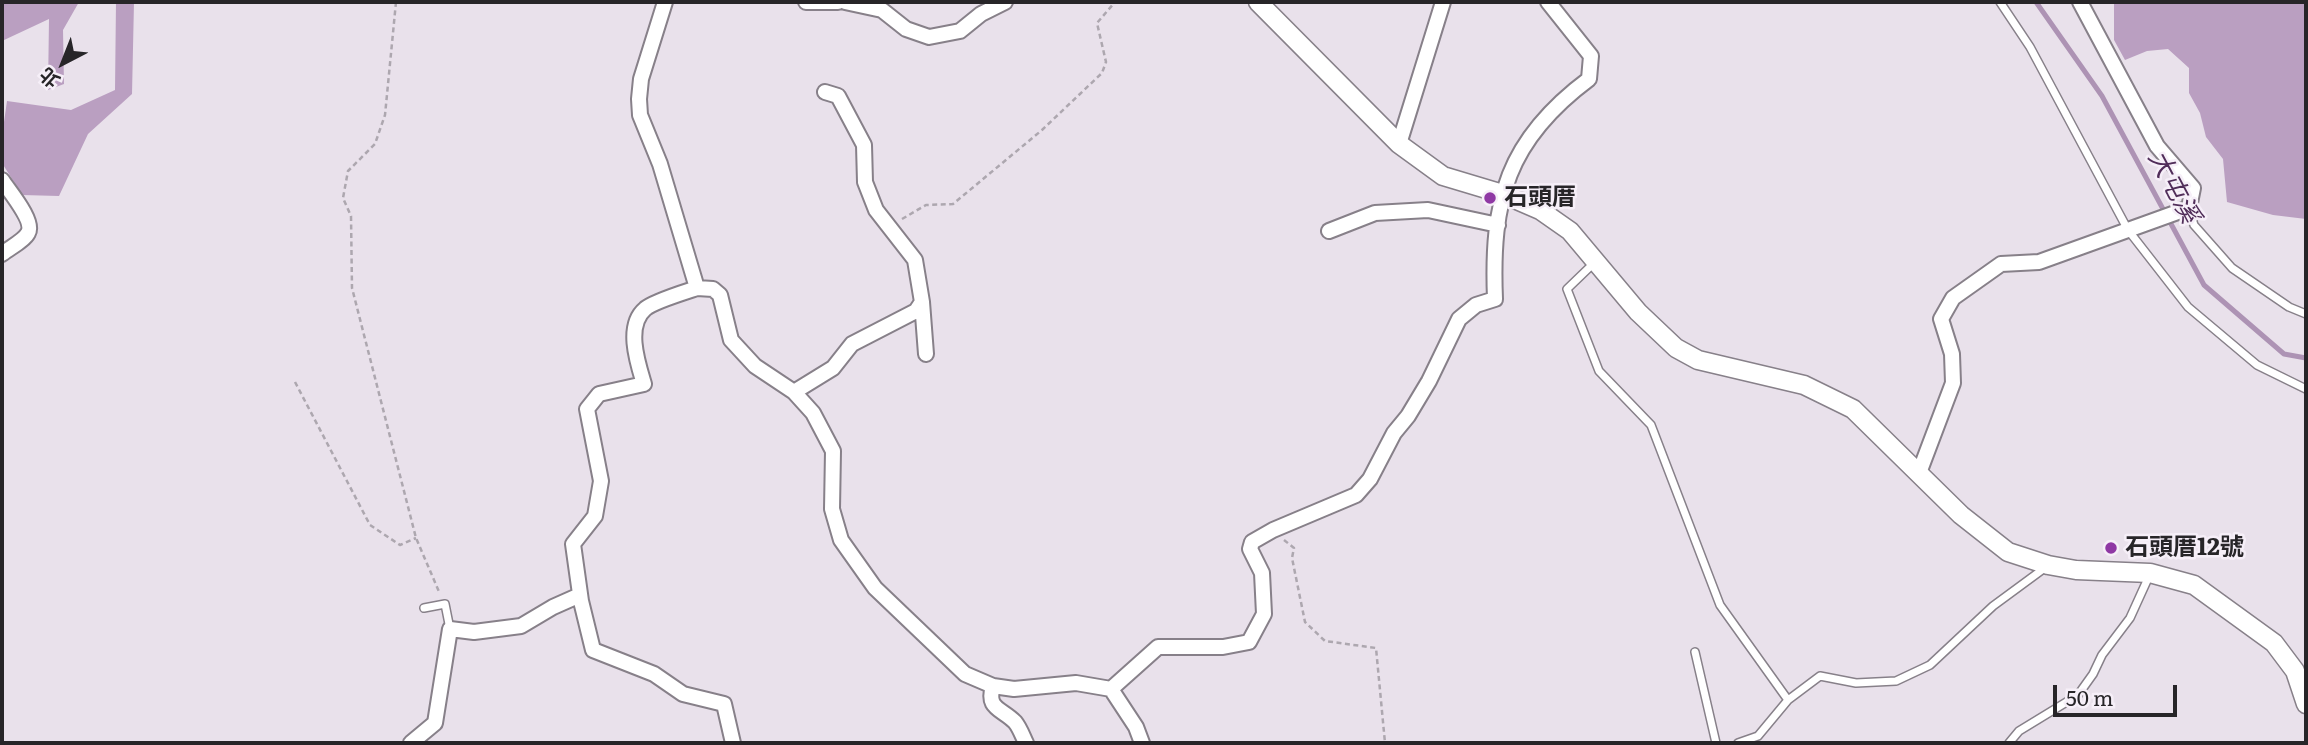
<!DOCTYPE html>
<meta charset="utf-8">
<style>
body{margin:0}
#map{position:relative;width:2308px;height:745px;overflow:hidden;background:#e9e1eb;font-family:Literata,"Noto Sans TC",serif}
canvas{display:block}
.frame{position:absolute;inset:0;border:4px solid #272528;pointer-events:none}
.north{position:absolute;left:28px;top:28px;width:70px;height:70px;-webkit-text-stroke:5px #f6eff8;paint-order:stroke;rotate:222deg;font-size:19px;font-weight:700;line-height:28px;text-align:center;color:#272528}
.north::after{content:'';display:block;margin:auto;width:24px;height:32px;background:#272528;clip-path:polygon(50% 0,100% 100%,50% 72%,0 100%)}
.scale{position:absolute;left:2053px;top:685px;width:124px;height:32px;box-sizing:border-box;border:4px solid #272528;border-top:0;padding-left:9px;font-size:21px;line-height:24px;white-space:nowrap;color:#272528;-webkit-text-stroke:5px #f6eff8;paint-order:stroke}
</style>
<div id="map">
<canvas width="2308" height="745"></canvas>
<div class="frame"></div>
<div class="north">北</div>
<div class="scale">50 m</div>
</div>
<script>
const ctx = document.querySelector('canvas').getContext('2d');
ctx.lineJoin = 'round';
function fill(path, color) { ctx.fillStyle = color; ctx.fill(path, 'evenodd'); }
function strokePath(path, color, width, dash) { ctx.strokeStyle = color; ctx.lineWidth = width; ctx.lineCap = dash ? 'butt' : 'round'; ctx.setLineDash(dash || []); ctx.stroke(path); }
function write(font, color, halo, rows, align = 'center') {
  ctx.font = font + ' Literata,"Noto Sans TC",serif'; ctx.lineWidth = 5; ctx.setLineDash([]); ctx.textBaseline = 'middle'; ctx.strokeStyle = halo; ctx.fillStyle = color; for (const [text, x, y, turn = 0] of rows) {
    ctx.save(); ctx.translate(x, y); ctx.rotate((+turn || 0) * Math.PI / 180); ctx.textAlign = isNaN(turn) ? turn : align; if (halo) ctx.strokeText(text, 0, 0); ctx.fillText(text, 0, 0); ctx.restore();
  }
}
fill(new Path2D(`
 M2,2H79L63,30L64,84L48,90L49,19L2,41Z
 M116,2H134L132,94L88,134L59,196L22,195L2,163V136L7,101L71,110L115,90Z
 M2114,2H2306V219L2273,215L2227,202L2223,159L2206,137L2200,113L2189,93V68L2168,49L2147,51L2125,60L2114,40Z`), '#ba9fc1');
strokePath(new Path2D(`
 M2036,2L2102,96L2204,285L2284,354L2306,358`), '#ad93b4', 5);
const service = new Path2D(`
 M2000,2L2030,47L2128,230L2188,307L2257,365L2306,389
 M2189,209L2194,225L2232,268L2289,307L2306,314
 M1594,263L1567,289L1599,371L1651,425L1720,605L1788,700
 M424,608L445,604L450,629
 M1695,652L1716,743
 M1738,743L1758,736L1788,700L1820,676L1856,683L1896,681L1930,665L1993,606L2046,567
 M2009,743L2019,731L2078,695L2093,674L2102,655L2130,618L2150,574`);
const minor = new Path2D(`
 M665,2L641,79L639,99L640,115L660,164L697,288L713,289L720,295L731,340L755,366L794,392L813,413L833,451L832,509L841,540L875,588L965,674L993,686L1014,689L1076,683L1111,689L1136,727L1142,743
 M806,2H838
 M845,2L882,10L906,29L929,37L960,31L981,14L1005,2
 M1399,144L1443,2
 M2,180C9,191 35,221 28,233C24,241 9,248 2,254
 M1329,231L1375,213L1428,210L1498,225
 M697,288C685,292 652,302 645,309C625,326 638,364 644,384L599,394L587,409L601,481L595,516L573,544L581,601L593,650L654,674L683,694L724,704L733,743
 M922,302L926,354
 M794,392L833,368L852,344L916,311L922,302L915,260L876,210L865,182L864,145L838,96L825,92
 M1919,473L1953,383L1952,354L1941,319L1953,298L2001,264L2039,262L2189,208L2193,188L2157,146L2080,2
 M993,686C986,709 1001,708 1015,722C1020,728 1023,737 1026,743
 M1111,689L1158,647H1223L1249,642L1264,614L1262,573L1250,549L1252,542L1273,530L1356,495L1370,479L1394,433L1408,416L1429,381L1459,319L1476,305L1495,299C1491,200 1507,140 1589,79L1591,56L1548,2
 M411,743L435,723L450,629L474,632L521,626L553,607L580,595`);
const tertiary = new Path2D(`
 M1258,2L1399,144L1443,176L1503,194L1540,210L1570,231L1638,312L1676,348L1698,360L1804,385L1853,409L1961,515L2008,552L2048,565L2076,570L2150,573L2194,585L2274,643L2295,671L2306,704`);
strokePath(service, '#878089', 10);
strokePath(minor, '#878089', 18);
strokePath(tertiary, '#878089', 21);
strokePath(new Path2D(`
 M396,2L385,115L375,144L348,171L343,198L351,216L352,288L416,538L440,594
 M902,219L926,205L953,204L1042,130L1102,73L1106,62L1097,23L1115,2
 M295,382L370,525L400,545L416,538
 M1284,540L1294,548L1292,558L1305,622L1325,641L1376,648L1385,743`), '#ada7af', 2.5, [5, 3.5]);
strokePath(service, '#fff', 7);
strokePath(minor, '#fff', 14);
strokePath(tertiary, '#fff', 18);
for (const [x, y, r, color] of [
 [1490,198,7,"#8f38a4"],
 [2111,548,7,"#8f38a4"]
]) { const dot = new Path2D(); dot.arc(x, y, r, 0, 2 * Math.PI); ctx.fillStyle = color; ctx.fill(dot); strokePath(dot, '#f6eff8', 2.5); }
write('bold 24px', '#272528', '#f6eff8', [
 ["石頭厝",1504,198],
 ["石頭厝12號",2125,548]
], 'left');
write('italic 26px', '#502d59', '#f6eff8', [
 ["大屯溪",2173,187,62]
]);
</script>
